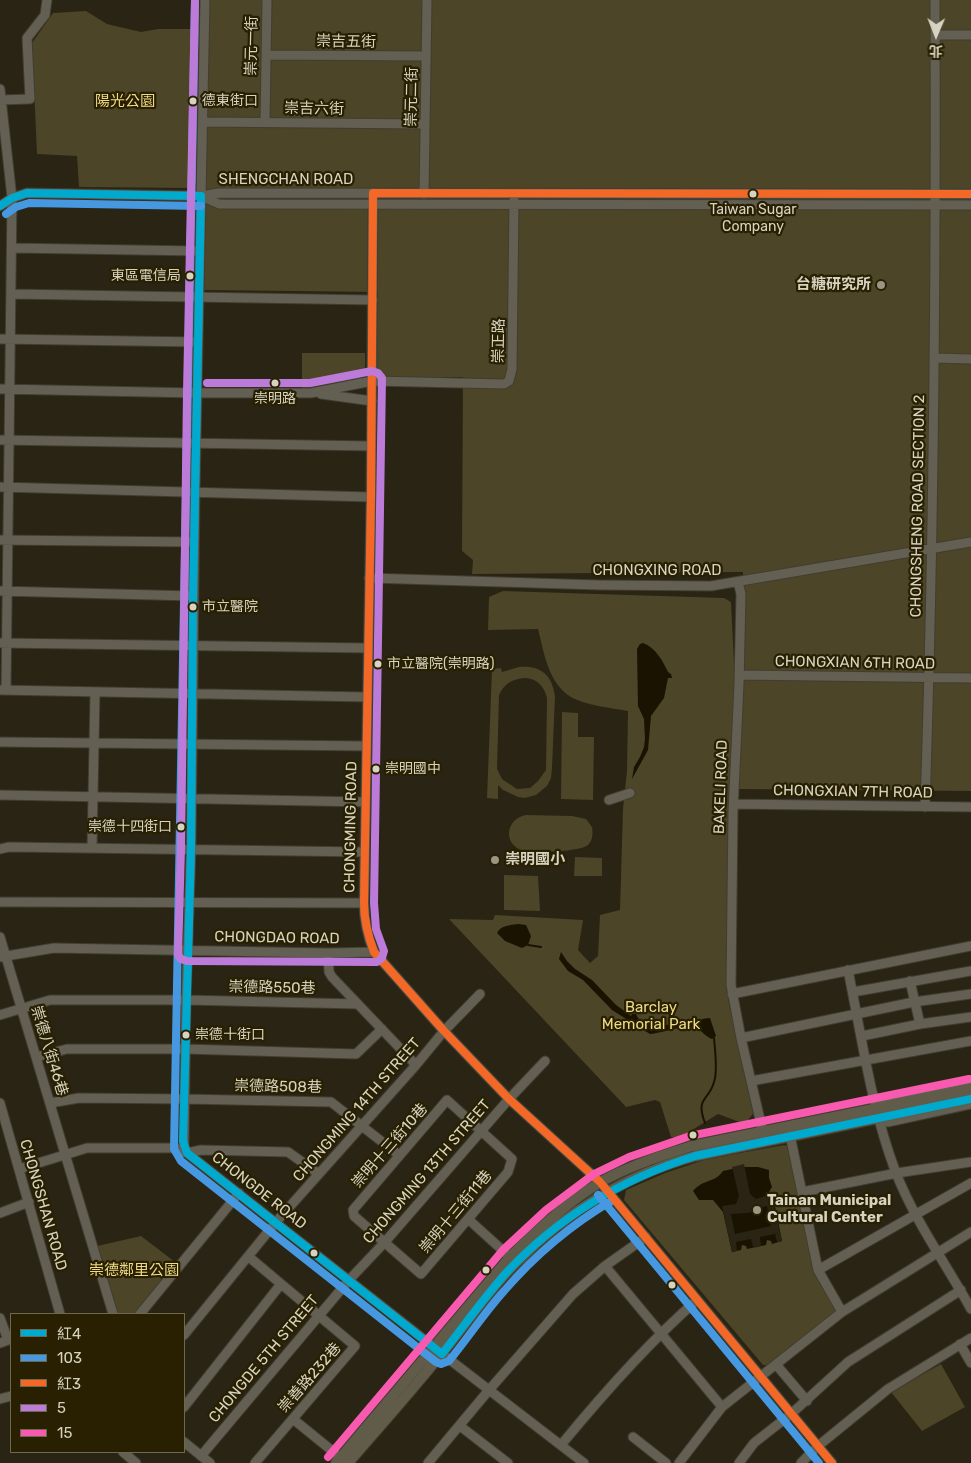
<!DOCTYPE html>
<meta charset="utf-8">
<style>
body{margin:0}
#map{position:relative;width:971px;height:1463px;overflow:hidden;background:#292413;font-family:Rubik,"Noto Sans TC",sans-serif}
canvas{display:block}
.legend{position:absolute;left:10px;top:1313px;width:175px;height:140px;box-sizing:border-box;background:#282001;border:1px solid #6e684e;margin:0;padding:6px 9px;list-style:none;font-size:15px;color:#d7d3c1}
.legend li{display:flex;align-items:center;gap:10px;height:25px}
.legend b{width:25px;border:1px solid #6e684e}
.north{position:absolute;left:911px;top:10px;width:50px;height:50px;-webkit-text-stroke:4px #282001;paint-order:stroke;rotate:181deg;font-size:14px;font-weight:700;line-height:20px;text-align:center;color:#d7d3c1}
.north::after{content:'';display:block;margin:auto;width:18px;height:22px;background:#d7d3c1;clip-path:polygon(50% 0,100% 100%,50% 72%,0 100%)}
</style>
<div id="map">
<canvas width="971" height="1463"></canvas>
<ul class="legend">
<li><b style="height:6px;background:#00a9ce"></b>紅4</li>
<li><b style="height:6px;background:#4699e1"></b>103</li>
<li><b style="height:6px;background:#f36827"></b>紅3</li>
<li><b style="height:6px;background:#bd7bd9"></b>5</li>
<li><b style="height:6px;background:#f75aaf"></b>15</li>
</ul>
<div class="north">北</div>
</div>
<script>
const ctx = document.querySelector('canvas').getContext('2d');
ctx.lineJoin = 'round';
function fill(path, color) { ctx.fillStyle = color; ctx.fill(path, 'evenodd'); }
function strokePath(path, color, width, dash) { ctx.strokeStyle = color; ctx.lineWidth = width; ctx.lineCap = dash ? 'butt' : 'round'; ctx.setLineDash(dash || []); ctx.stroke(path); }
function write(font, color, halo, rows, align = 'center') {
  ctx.font = font + ' Rubik,"Noto Sans TC",sans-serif'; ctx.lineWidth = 4.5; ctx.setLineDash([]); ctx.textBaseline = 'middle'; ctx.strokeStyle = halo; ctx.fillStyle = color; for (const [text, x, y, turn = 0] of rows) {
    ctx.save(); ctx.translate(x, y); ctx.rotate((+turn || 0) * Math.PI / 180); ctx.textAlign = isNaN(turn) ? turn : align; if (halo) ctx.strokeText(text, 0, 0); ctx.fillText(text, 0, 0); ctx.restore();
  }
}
fill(new Path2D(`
 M207,0H971V791L739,789L743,684V572L472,574L473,560L462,551L463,377H375V344L378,292L204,290Z
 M86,11L107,24L141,32L158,29H200L197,183L188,188L79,187L77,156L37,154L32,43L53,13Z
 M302,353H365C365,363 367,375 357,380L302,389Z
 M503,591L724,598L731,602L735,684L730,806L728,999L755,1111L745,1124L718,1114L681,1137H671L660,1102L655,1100L626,1107L449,919L493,920L495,915L583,920L578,950L590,963L598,956L600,915L620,910L623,809L627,771L628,711C611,708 585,705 571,697C548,683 544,652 538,629L488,630L489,597Z
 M519,667C541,665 552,675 555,696L552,768L551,778L547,786L536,795L525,798L518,797L503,790L498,785V799L487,798L492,669L501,668L502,672ZM524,678C537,678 544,686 547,698L546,770L538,781L530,788L517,789L502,779L497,769L499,695C505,683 511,680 524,678Z
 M562,712L578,713V737H594L593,800L561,799Z
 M526,815L572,816L586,819L592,827C593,833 593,840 588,845C580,852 528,854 519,849C502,840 508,818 526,815Z
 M575,857L602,858V876H574Z
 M504,875L538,876L540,911L504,910Z
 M784,1145L788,1146L817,1274L836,1311L770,1365H763L624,1200L626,1190L665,1173L707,1159Z
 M141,1236L179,1265L139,1314H113L93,1247Z
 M941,1364L965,1407L922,1431L891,1392Z`), '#4c4527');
fill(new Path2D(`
 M643,643C655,647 663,661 668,672L671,674L672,678H668L664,698L651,716L648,750L632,779L634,767L640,757L644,747L645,739L644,719L638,706L637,649L640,644Z
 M518,924L526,925L531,936L528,945L522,948L505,941L497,933C500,926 510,925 518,924Z
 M561,952L567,961L575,969L592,980L616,1005L631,1016L632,1014H636C643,1032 665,1025 679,1023C681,1022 684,1024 687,1024C694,1023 701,1018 710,1018L716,1036L712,1039C706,1037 701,1030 696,1028C683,1024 663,1033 650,1034L612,1010L583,980L568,971L559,959Z
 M741,1167H758L769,1170V1178L772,1187L769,1192L774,1201L782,1241L772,1244L771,1241L767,1240L766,1245L747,1249L746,1246L742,1245L741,1250L732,1252L723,1212L713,1200H699L693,1191C704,1178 714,1184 723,1171Z`), '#1a1302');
fill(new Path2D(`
 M744,1164L750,1194L756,1199L771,1194L782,1241L777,1242L775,1234L760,1237L761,1246L753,1247L751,1239L736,1242L737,1251L732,1252L722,1206L736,1204L739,1196L732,1167ZM767,1206L771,1226L735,1234L731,1214L747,1213L752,1212L754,1209Z`), '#292413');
strokePath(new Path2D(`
 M528,945L541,947
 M705,1123C695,1097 709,1101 714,1082C718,1071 715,1050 714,1038`), '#1a1302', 2);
const minor = new Path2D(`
 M205,0L195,493L191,849L186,1000L184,1146L187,1153L454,1363L584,1463
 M935,35H971
 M266,55L426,56
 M0,89L12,198L6,690
 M0,100L30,99L27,38L45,15L47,0
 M203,122L425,124
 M265,122L267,0
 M373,193L371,497L364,903C364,921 367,935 374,952L444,1031L509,1099L600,1182L832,1463
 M424,194L427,0
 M201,196L219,204L971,205
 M0,206L12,198L27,193L201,196L219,193L971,194
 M12,248L199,251
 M12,294L373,300
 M0,339L198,342
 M934,358L971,359
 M0,389L197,393H311L372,381L504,384L509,381L512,369L514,200
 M321,394L372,401
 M0,440L371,446
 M0,487L371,497
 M0,540L194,542
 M369,578L599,585L711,586L971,542
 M738,582L741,594L739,684L733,812L731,985L741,1038L765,1141
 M0,591L193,596
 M0,643L367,648
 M739,675L971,678
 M0,690L367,697
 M0,742L366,746
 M0,795L365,802
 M609,800L630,793
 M734,804L971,807
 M925,807C934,538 936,269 935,0
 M92,848L95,692
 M0,849L9,847L364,852
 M0,902L364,903
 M0,937L113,1314
 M328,953L329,972L332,977L416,1065
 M0,957L54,948L328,953L374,952
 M848,970C862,1038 871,1107 896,1173C915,1221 946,1264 971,1309
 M910,981L920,1024
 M853,992L971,971
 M732,994L971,946
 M0,1015L50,1000H186L358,1004
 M862,1036L920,1024L971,1017
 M741,1038L914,1002L971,994
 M36,1057L67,1049H185L356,1054L382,1029
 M751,1081L971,1041
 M447,1100L512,1159L508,1172L421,1274L354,1216L353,1210Z
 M0,1103L60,1314
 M50,1103L79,1098L184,1099L331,1102L399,1155
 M876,1108L883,1101L971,1084
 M878,1118L888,1122L971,1104
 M789,1130L818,1270L842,1312
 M187,1153L201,1150L288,1152L319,1174
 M19,1169L87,1148H175L187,1153
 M802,1192L897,1173L971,1162
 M0,1213L29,1202
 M468,1219L510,1257
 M249,1257L355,1346L255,1463
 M605,1266L722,1407
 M818,1270L971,1183
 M140,1314L239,1193
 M0,1318L8,1340L0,1343
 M184,1335L276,1222L416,1065L444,1031L480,994
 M960,1344L971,1363
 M778,1364L779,1368L807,1401
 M0,1399L11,1396
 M184,1407L281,1284
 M293,1419L341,1458
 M460,1426L508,1463
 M633,1437L666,1463
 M184,1442L210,1463
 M561,1445C603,1394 647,1344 697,1300
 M123,1452L136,1463
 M201,1456L349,1280L384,1243L509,1099L545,1061
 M428,1463L489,1390L573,1294L605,1266L646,1237
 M679,1463L722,1407L842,1312L971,1232
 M739,1463L754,1443L791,1414L848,1362L961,1290
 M801,1463L818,1446L888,1389L971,1338`);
const major = new Path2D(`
 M336,1463L510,1257C537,1230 566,1203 599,1183C626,1167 662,1155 692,1146L971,1089
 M348,1463C380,1426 412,1390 442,1353C467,1323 489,1289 517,1262C566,1212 628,1174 695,1156L971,1099`);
strokePath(minor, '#413d31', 11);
strokePath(major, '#413d31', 12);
strokePath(minor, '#636053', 9);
strokePath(major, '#615c49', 10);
strokePath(new Path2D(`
 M201,196L193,596L191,849L183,1141L187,1153L442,1354C463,1327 483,1299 506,1273C558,1217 622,1179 695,1156L971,1099
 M0,206L12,198L27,193L201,196`), '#00a9ce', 8);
strokePath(new Path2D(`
 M195,0L174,1149L181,1161L436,1362L441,1364L449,1361C468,1338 484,1313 504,1291C535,1255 572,1224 613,1200
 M6,214L16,207L29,203L201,206
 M598,1195L819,1463`), '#4699e1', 8);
strokePath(new Path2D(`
 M832,1463L600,1182L509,1099L444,1031L374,952C368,936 364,920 364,903L371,497L373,193L971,194`), '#f36827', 8);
strokePath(new Path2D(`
 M187,392L195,0
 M187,393L181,849L178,955L181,959L187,961L377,962L382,958L384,951L376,929L374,903L382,378L378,373L372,371L310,383H207`), '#bd7bd9', 8);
strokePath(new Path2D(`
 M328,1457L503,1250L546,1210L594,1174L629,1157L690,1136L969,1079`), '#f75aaf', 8);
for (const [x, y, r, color] of [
 [193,101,4.5,"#d7d3c1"],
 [753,194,4.5,"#d7d3c1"],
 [190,276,4.5,"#d7d3c1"],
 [881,285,5,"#9a9684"],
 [275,383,4.5,"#d7d3c1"],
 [193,607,4.5,"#d7d3c1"],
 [378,664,4.5,"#d7d3c1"],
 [376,769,4.5,"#d7d3c1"],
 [181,827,4.5,"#d7d3c1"],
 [495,860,5,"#9a9684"],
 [186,1035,4.5,"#d7d3c1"],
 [693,1135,4.5,"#d7d3c1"],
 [757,1210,5,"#9a9684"],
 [314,1253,4.5,"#d7d3c1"],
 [486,1270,4.5,"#d7d3c1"],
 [672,1285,4.5,"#d7d3c1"]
]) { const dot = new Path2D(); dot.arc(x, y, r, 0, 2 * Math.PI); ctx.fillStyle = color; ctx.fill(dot); strokePath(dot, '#282001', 2); }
write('14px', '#d7d3c1', '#282001', [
 ["德東街口",202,101],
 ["Taiwan Sugar",753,210,"center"],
 ["Company",753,227,"center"],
 ["東區電信局",181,276,"right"],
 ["崇明路",275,399,"center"],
 ["市立醫院",202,607],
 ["市立醫院(崇明路)",387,664],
 ["崇明國中",385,769],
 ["崇德十四街口",172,827,"right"],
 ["崇德十街口",195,1035]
], 'left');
write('15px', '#d7d3c1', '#282001', [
 ["崇吉五街",346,42,1],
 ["崇元一街",252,46,-89],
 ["崇元二街",412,97,-89],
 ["崇吉六街",314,109,1],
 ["SHENGCHAN ROAD",286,180],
 ["崇正路",499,341,-89],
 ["CHONGSHENG ROAD SECTION 2",918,506,-89],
 ["CHONGXING ROAD",657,571],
 ["CHONGXIAN 6TH ROAD",855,663,1],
 ["BAKELI ROAD",721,787,-88],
 ["CHONGXIAN 7TH ROAD",853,792,1],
 ["CHONGMING ROAD",351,827,-89],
 ["CHONGDAO ROAD",277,938,1],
 ["崇德路550巷",272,988,1],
 ["崇德八街46巷",49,1051,73],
 ["崇德路508巷",278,1087,1],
 ["CHONGMING 14TH STREET",357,1110,-49],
 ["崇明十三街10巷",390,1146,-49],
 ["CHONGMING 13TH STREET",427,1172,-49],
 ["CHONGDE ROAD",259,1191,38],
 ["CHONGSHAN ROAD",43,1205,74],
 ["崇明十三街11巷",456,1212,-50],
 ["CHONGDE 5TH STREET",264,1359,-50],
 ["崇善路232巷",310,1378,-49]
]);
write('15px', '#efda88', '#282001', [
 ["陽光公園",125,102],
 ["Barclay",651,1008],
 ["Memorial Park",651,1025],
 ["崇德鄰里公園",134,1271]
]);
write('bold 15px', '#d7d3c1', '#282001', [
 ["台糖研究所",871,285,"right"],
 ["崇明國小",505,860],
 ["Tainan Municipal",767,1201],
 ["Cultural Center",767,1218]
], 'left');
</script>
